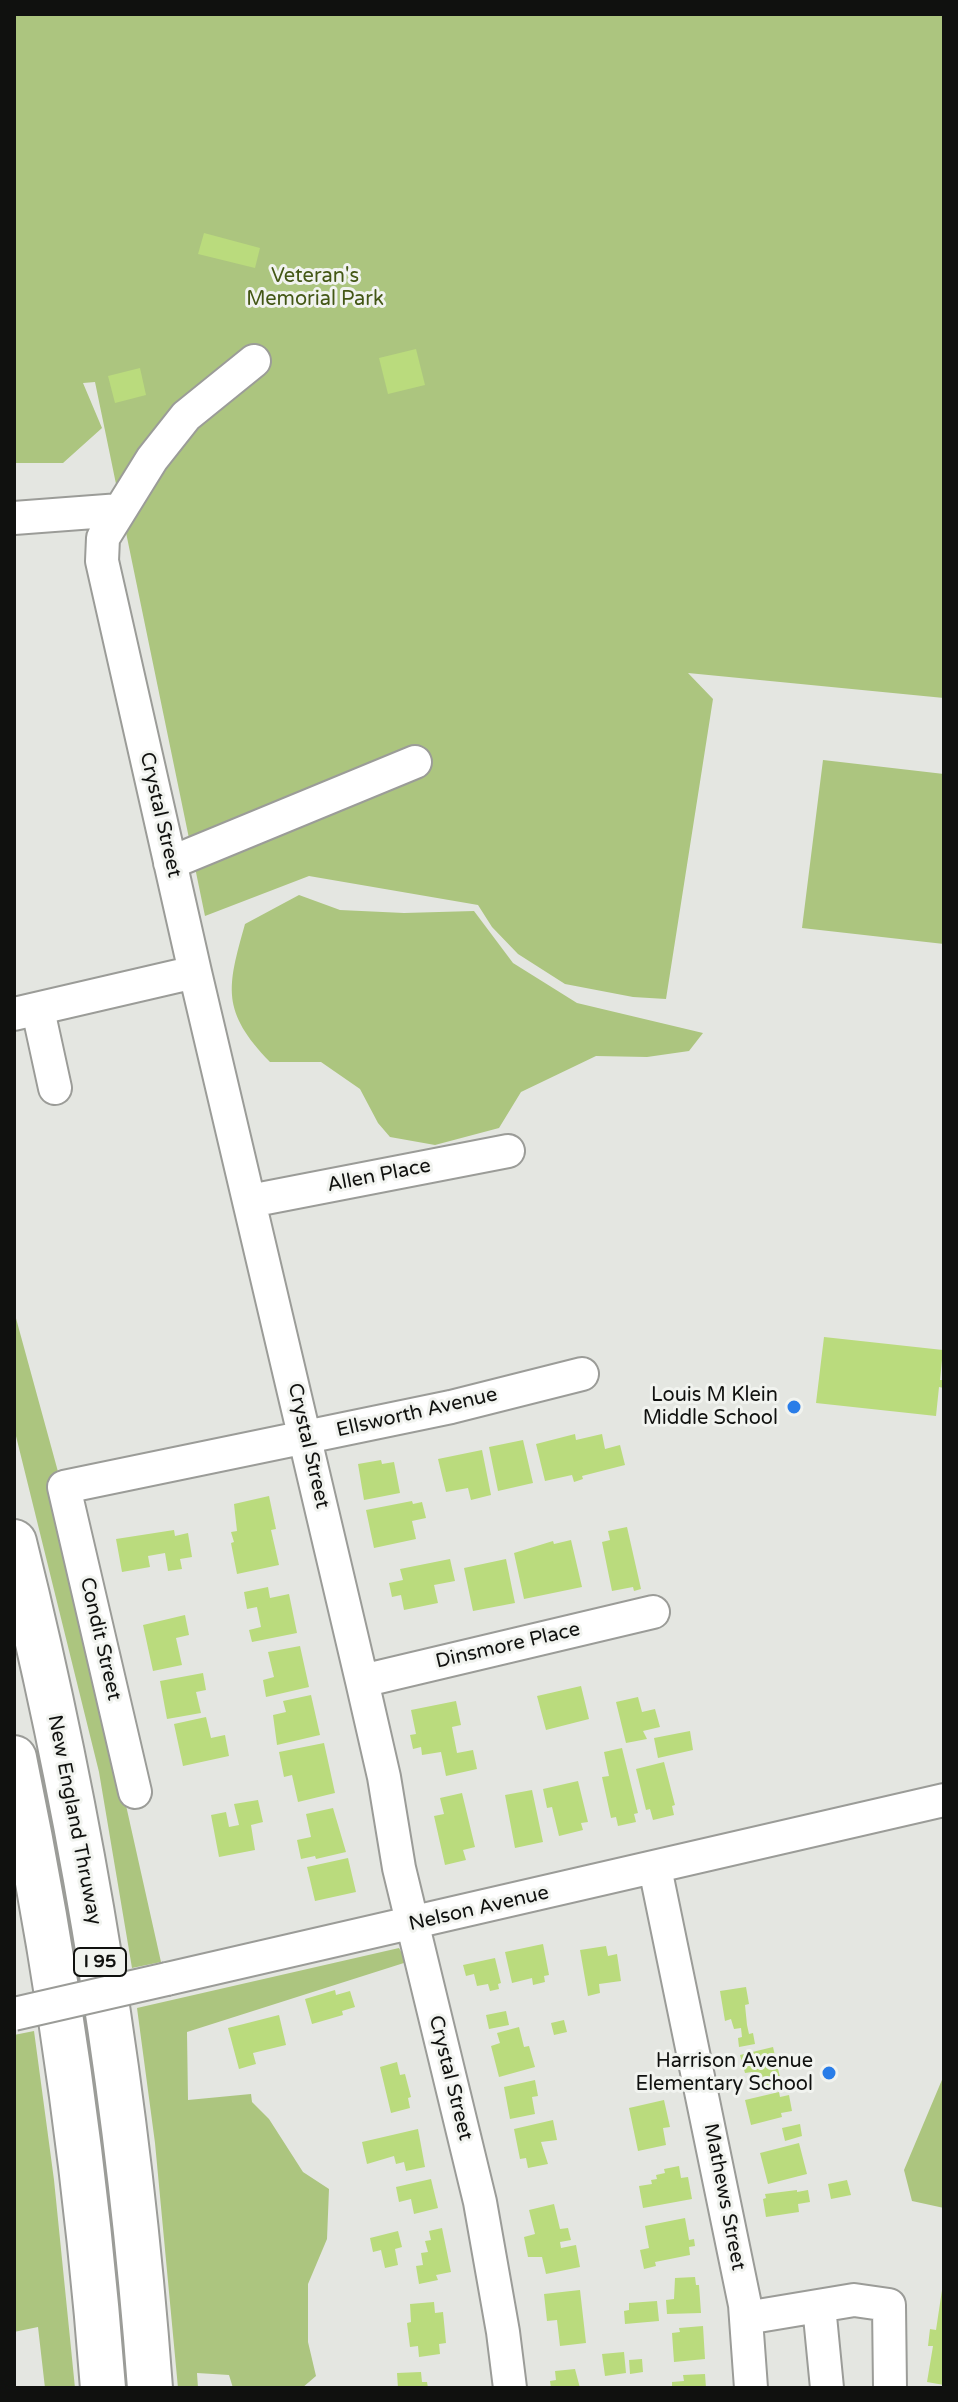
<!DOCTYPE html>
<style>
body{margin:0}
#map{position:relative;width:958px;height:2402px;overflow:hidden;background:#e4e6e1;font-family:"Varela Round",sans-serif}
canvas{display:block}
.frame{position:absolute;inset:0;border:16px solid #10110f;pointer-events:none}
</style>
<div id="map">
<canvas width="958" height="2402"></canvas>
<div class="frame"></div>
</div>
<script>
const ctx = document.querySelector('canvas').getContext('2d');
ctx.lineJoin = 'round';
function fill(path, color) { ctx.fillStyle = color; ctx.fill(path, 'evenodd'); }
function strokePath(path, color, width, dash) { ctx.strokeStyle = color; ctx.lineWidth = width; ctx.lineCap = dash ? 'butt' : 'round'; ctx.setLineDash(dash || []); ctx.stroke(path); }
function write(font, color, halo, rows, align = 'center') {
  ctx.font = font + ' "Varela Round",sans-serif'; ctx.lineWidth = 6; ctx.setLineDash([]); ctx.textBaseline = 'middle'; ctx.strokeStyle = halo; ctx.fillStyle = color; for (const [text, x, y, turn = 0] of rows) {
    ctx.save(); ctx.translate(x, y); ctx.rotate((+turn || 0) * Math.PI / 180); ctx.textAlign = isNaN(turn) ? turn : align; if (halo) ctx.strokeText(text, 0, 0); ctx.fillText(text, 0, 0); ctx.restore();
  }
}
fill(new Path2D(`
 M14,14H944V698L688,673L713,699L666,999L633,997L565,984L518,954L492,927L478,905L309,876L205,916L95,382L83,383L102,428L63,463H14Z
 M823,760L944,774V944L802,928Z
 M299,895L340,910L404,913L474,911L513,963L577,1003L703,1033L689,1051L647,1057L596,1056L521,1092L499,1128L435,1145L390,1137L378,1123L360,1089L321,1062H270C221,1011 227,988 245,924Z
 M14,1311L60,1479L56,1492L161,1962L132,1968L99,1772L14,1428Z
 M399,1948L407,1962L187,2032L188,2100L251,2094L252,2102L269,2119L303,2172L329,2189L327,2239L308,2284V2342L316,2376L302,2388H233L229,2375L197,2373L198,2388H178L155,2143L137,2008Z
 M34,2031L54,2180L75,2388H45L38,2327L14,2332V2035Z
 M944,2075V2208L912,2201L904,2170Z`), '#acc57f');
fill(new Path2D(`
 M204,233L260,248L255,268L198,254Z
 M416,349L425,385L388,394L379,358Z
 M140,368L146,395L115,403L108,376Z
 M824,1337L943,1350L940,1380H944V1388L939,1387L936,1416L816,1403Z
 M575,1434L576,1440L602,1434L605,1449L620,1445L625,1465L582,1476L583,1479L574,1482L572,1475L545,1481L536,1444Z
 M523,1440L533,1483L498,1491L489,1447Z
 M482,1450L491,1495L471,1500L468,1488L446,1492L438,1459Z
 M381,1460L382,1464L394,1462L400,1493L364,1500L358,1464Z
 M269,1496L276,1529L271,1530L279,1565L237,1574L231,1543L234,1542L231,1532L237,1531L234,1504Z
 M412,1501L413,1504L422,1502L426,1518L412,1521L416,1539L374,1548L366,1510Z
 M627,1527L641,1589L634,1591L633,1587L612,1591L602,1542L610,1540L608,1531Z
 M174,1530L175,1536L188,1533L192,1557L180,1559L182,1569L168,1571L165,1553L148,1556L150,1567L122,1572L116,1539Z
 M571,1540L582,1587L524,1599L514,1553L553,1541L554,1544Z
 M450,1559L455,1581L434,1585L438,1603L404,1610L401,1595L392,1597L389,1583L403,1580L400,1569Z
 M506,1559L515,1603L473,1611L464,1568Z
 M268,1587L270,1598L289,1594L297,1633L252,1642L249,1630L261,1627L257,1607L247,1609L244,1592Z
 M185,1615L189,1635L176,1638L182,1665L153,1671L143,1625Z
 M300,1646L309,1687L266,1697L263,1680L274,1677L268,1652Z
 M203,1673L206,1690L196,1692L201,1713L167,1719L160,1681Z
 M581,1686L589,1719L546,1730L537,1696Z
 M311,1695L320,1735L277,1745L273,1715L286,1712L283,1701Z
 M638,1697L642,1712L655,1709L660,1727L643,1731L647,1739L626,1743L616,1702Z
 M456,1701L461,1725L452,1727L457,1753L473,1750L477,1769L446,1776L441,1752L422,1755L421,1747L413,1749L410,1735L416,1734L411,1710Z
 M206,1717L211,1738L225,1735L229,1756L183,1766L174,1724Z
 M690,1731L693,1750L658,1758L654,1738Z
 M324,1743L335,1793L298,1802L292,1775L284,1777L279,1752Z
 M622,1748L638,1813L634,1814L636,1822L618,1826L616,1817L611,1818L602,1777L609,1776L604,1752Z
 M664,1762L675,1805L672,1806L674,1815L653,1820L650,1809L646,1810L636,1769Z
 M578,1781L588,1822L581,1823L583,1830L559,1836L552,1807L547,1808L543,1789Z
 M532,1790L543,1842L515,1848L505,1795Z
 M462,1793L475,1847L463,1850L466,1860L445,1865L434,1816L444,1814L440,1798Z
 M258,1800L263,1822L251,1825L255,1850L219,1857L211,1815L226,1812L229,1827L239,1825L234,1804Z
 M333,1808L346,1852L316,1859L315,1856L301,1859L297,1840L311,1837L306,1814Z
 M348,1858L356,1892L315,1901L307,1867Z
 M543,1944L549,1975L544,1976L545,1982L533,1985L532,1978L512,1983L505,1952Z
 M606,1946L608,1956L617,1954L621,1981L599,1984L600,1993L588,1996L580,1950Z
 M495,1958L501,1983L498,1984L499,1989L490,1991L488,1984L477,1986L474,1974L466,1976L463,1965Z
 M746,1987L749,2004L745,2005L747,2025L749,2034L753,2033L755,2044L739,2047L738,2038L742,2037L741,2028L734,2029L731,2019L725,2021L720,1991Z
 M335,1990L336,1995L350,1991L355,2007L342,2011L343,2015L312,2024L305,1999Z
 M506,2011L509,2025L489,2029L486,2015Z
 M279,2015L286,2045L253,2053L256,2064L239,2069L228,2028Z
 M564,2020L567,2032L554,2035L551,2023Z
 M519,2027L524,2047L529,2046L535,2067L499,2077L491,2046L500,2043L497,2033Z
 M773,2047L782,2086L757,2091L752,2072L745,2073L740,2055Z
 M397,2062L400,2075L405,2074L411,2097L408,2098L410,2108L391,2113L380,2067Z
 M535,2080L538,2096L532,2097L535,2114L510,2119L504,2087Z
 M779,2092L780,2097L789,2095L792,2111L781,2113L782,2117L751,2125L745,2100Z
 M664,2100L670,2127L663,2128L666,2145L638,2151L629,2108Z
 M553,2120L557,2140L541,2142L548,2164L528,2168L526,2158L520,2159L514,2129Z
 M800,2124L802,2136L785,2141L782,2128Z
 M418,2129L425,2167L406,2171L404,2162L396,2164L394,2156L367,2164L362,2142Z
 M799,2143L807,2174L768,2184L760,2153Z
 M679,2166L681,2178L688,2177L692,2199L643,2208L639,2186L652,2184L651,2180L657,2179L656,2175L665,2173L664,2169Z
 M431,2179L438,2208L414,2214L411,2199L399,2202L396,2187Z
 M847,2180L851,2195L831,2199L828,2184Z
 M797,2190V2192L808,2190L810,2202L798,2204L799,2212L766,2217L763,2199L766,2198L765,2194Z
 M554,2204L560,2229L568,2228L571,2240L560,2242L561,2248L576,2245L580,2267L546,2274L542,2257H528L524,2237L535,2234L529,2210Z
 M685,2218L689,2240L694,2239L695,2246L689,2247L690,2255L655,2262L656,2266L644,2269L640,2250L649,2248L645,2226Z
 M442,2228L451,2272L436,2275L438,2280L419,2284L416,2266L423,2265L421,2253L428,2252L425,2241L431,2240L429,2231Z
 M398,2231L402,2247L395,2249L398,2265L385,2268L381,2250L373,2252L370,2238Z
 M695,2277L696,2285H699L701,2313L667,2314L666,2300L674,2299L675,2278Z
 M580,2290L586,2343L560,2346L557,2320L547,2321L544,2294Z
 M942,2290H944V2385L927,2382L933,2346H928L930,2329L936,2330Z
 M657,2301L659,2321L625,2324L624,2311L629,2310V2303Z
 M434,2302L435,2313L443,2312L446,2343L439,2344L440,2354L419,2357L418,2346L410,2347L407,2323L411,2322L410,2304Z
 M703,2326L705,2359L674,2362L672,2333L680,2332L679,2328Z
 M624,2352L626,2373L605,2376L602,2354Z
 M642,2359L643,2372L630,2374L629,2360Z
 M575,2369L580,2388H551L550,2381L556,2380L555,2371Z
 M421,2372L422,2382H427L428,2388H398L397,2373Z
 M705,2374L706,2388H672V2382L684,2381L683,2375Z`), '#badb7d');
const minor = new Path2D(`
 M254,361L186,416L152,459L103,538L102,561L195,972L362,1681L384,1777L399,1868L480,2202L503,2332L510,2388
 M14,518L120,510
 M170,863L415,762
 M38,1010L55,1088
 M14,1014L195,972
 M250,1201L508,1151
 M362,1681L653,1612
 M135,1792L64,1487L451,1407L582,1374
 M655,1868L745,2305L751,2388
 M167,1979L944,1800
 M819,2306L827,2388
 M746,2318L854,2300L889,2305L890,2388`);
const highway = new Path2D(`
 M14,1542C83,1819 129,2103 150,2388
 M14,1758C57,1966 87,2177 103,2388`);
strokePath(minor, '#9b9c98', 36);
strokePath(highway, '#9b9c98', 48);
strokePath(minor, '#fff', 32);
strokePath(highway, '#fff', 44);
const minorBridge = new Path2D(`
 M14,2014L167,1979`);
strokePath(minorBridge, '#9b9c98', 36, []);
strokePath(minorBridge, '#fff', 32);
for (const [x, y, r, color] of [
 [794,1407,8,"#297de8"],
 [829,2073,8,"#297de8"]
]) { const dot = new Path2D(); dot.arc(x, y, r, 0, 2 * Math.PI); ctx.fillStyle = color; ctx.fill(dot); strokePath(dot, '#f1f3ef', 3); }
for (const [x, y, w] of [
 [100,1962,52]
]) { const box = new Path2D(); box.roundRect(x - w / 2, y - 14, w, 28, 6); ctx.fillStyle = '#f1f3ef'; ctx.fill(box); strokePath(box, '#10110f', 2); }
write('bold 18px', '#10110f', null, [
 ["I 95",100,1962]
]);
write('20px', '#435715', '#f1f3ef', [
 ["Veteran's",315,277],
 ["Memorial Park",315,300]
]);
write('20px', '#10110f', '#f1f3ef', [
 ["Crystal Street",160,815,77],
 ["Allen Place",379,1176,-11],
 ["Ellsworth Avenue",417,1413,-13],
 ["Crystal Street",308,1446,77],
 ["Condit Street",100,1639,77],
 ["Dinsmore Place",508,1646,-13],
 ["New England Thruway",74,1820,79],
 ["Nelson Avenue",479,1909,-13],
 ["Crystal Street",450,2078,76],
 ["Mathews Street",724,2197,79]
]);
write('20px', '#10110f', '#f1f3ef', [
 ["Louis M Klein",778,1396],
 ["Middle School",778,1419],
 ["Harrison Avenue",813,2062],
 ["Elementary School",813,2085]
], 'right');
</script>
